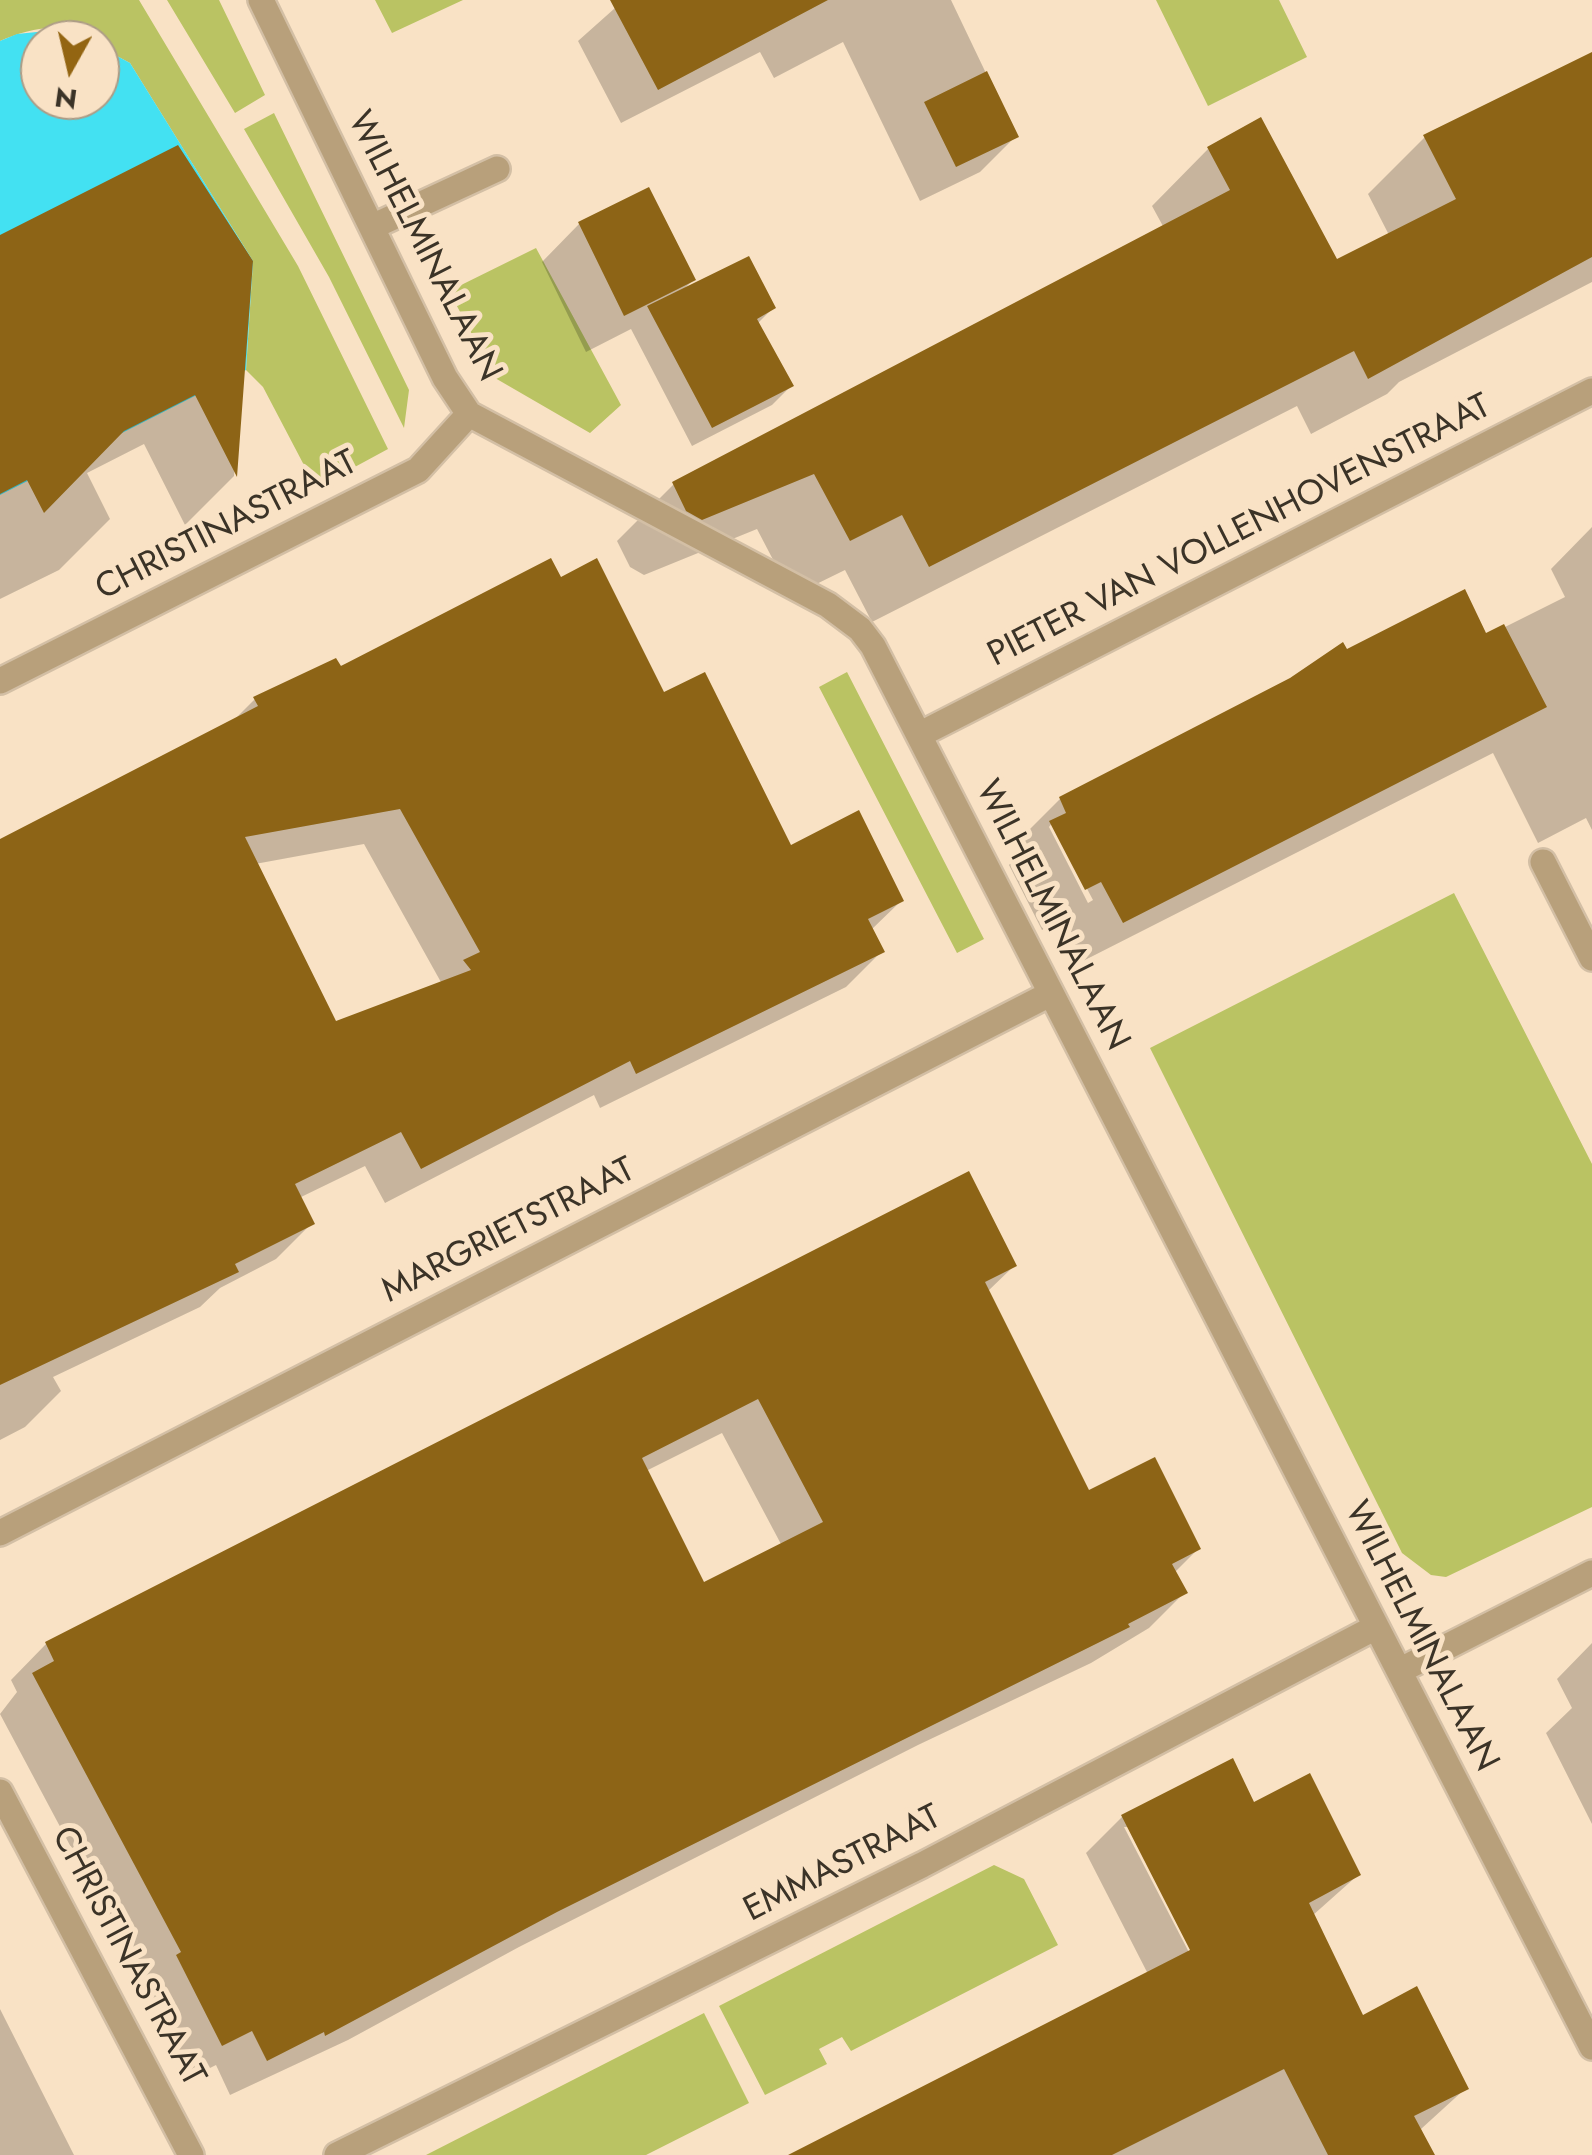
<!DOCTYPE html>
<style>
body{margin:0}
#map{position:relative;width:1592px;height:2155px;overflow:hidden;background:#f9e2c5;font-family:Jost,sans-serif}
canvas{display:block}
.north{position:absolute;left:20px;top:20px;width:100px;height:100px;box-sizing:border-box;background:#f9e2c5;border:2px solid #ad9c86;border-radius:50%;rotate:188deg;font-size:28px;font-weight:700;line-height:40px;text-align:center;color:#3b3327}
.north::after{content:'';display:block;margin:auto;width:35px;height:45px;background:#936512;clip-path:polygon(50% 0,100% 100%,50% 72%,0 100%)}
</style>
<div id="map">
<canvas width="1592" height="2155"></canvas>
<div class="north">N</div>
</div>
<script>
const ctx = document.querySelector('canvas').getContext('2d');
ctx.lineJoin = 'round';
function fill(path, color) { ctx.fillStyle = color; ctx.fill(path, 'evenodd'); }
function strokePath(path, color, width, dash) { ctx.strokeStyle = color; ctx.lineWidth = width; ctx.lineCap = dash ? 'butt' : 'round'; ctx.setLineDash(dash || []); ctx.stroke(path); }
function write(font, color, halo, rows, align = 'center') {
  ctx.font = font + ' Jost,sans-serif'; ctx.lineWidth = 10; ctx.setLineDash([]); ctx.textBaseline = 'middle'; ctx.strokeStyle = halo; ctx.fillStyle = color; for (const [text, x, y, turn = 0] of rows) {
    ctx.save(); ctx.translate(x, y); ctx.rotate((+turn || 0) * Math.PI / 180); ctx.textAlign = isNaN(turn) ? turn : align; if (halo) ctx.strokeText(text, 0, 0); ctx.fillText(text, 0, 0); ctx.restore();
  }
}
fill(new Path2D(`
 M0,0H139L298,266L388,449L316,488L263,387L246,370L253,261L130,63L100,47V40C86,40 80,33 68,29C49,24 18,33 0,41Z
 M167,0H219L265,95L235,113Z
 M375,0H463L392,33Z
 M1156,0H1279L1307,57L1208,106Z
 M274,113L409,390L404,428L329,277L244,129Z
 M536,248L621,405L590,433L495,378L449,291Z
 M847,672L984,939L957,953L819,687Z
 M1454,893L1592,1164V1507L1446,1577L1431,1575L1402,1553L1150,1048Z
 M994,1865L1024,1879L1058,1945L851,2051L842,2037L819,2049L827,2064L765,2095L719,2006Z
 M704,2013L749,2103L646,2155H426Z`), '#bac363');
fill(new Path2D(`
 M66,29L88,40H40V100H100V47L130,63L253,261L246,370L0,495V41L17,34Z`), '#43e1f2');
fill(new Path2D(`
 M624,0H951L1016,136L980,172L920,201L843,42L774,78L760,52L621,123L578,41Z
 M1592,55V282L1399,382L1387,394L1311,434L1297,406L872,622L845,570L792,596L757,529L644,575L630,567L617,541L674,484L1164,228L1152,206L1208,149L1336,262L1389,235L1368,194L1425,137Z
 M579,224L693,280L682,291L773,308L757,324L791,386L772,405L692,446L631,329L586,352L542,262Z
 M0,238L250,262L234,476L185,525L144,444L87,473L110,519L59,570L0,599Z
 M1592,527V830L1586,818L1538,843L1493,753L1081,962L1059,922L1042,930L1009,865L1023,850L1018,841L1060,799L1346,652L1485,637L1565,597L1551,569ZM1052,823L1093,900L1088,903L1049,827Z
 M560,581L790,848L901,901L871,930L882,951L846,987L600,1108L594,1095L385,1203L365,1166L299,1198L312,1223L276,1259L220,1288L200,1307L53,1377L61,1391L25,1427L0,1440V842L231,723L255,699ZM364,844L442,984L334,1025L255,864Z
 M1014,1266L987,1292L1088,1494L1198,1549L1174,1573L1185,1592L1149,1628L1091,1663L918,1745L519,1947L348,2040L230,2095L216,2065L186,2080L142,1993L146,1988L0,1714L17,1692L11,1680L46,1644ZM722,1433L782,1546L703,1586L646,1471Z
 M1592,1643V1824L1546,1733L1572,1708L1557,1679Z
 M1253,1805L1358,1875L1312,1916L1362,2018L1466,2088L1421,2129L1433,2155H791L1148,1974L1086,1853L1122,1817ZM1124,1827H1130L1198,1960L1194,1962Z
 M0,2009L74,2155H0Z`), '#0003');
fill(new Path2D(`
 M610,0H828L658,90Z
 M1592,52V257L1368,379L1354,351L929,567L902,515L850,541L814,474L702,520L686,511L672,482L1230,190L1207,147L1261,117L1337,259L1456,199L1423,135Z
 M987,71L1019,137L956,167L924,102Z
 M178,145L253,261L237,477L195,395L124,431L44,513L27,480L0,494V235Z
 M649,187L696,280L624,316L578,222Z
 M749,256L776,308L757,319L794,386L712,428L647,306Z
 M551,558L561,577L597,558L664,692L705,672L791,845L859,810L904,901L868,919L885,952L636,1074L630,1061L421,1169L401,1132L295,1184L315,1224L235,1264L239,1272L0,1385V839L258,706L253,697L336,658L341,666ZM400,809L480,952L463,960L471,970L336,1021L245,837Z
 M1465,589L1486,633L1504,624L1547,707L1123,923L1101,882L1085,890L1049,821L1066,813L1059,797L1290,678L1343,642L1347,649Z
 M969,1171L1017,1266L985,1282L1089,1490L1155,1457L1201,1549L1172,1564L1188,1593L1128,1624L1130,1627L557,1912L325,2036L324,2032L267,2061L252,2031L222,2046L176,1955L181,1952L32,1673L54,1661L45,1642ZM758,1399L823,1522L704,1582L642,1458Z
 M1233,1758L1254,1802L1310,1773L1361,1875L1309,1903L1363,2015L1417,1986L1469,2089L1414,2116L1435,2155H1328L1284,2069L1112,2155H788L1190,1950L1121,1815Z`), '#8d6416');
const minor = new Path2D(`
 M261,0L445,378L469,414L828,605L860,629L873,646L1592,2047
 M374,226L497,169
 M0,681L418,470L469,414
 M919,735L1592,391
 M1543,862L1592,958
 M0,1533L1050,994
 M1399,1671L1592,1573
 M0,1792L191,2155
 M337,2155L922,1865L1376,1627`);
strokePath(minor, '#d3bfa5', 30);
strokePath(minor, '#b8a07b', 25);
write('35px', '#3b3327', '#f9e2c5', [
 ["WILHELMINALAAN",423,247,63],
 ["CHRISTINASTRAAT",227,527,-27],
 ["PIETER VAN VOLLENHOVENSTRAAT",1240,532,-27],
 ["WILHELMINALAAN",1051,916,63],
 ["MARGRIETSTRAAT",509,1232,-27],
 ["WILHELMINALAAN",1420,1637,63],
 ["EMMASTRAAT",843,1865,-27],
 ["CHRISTINASTRAAT",127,1957,62]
]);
</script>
